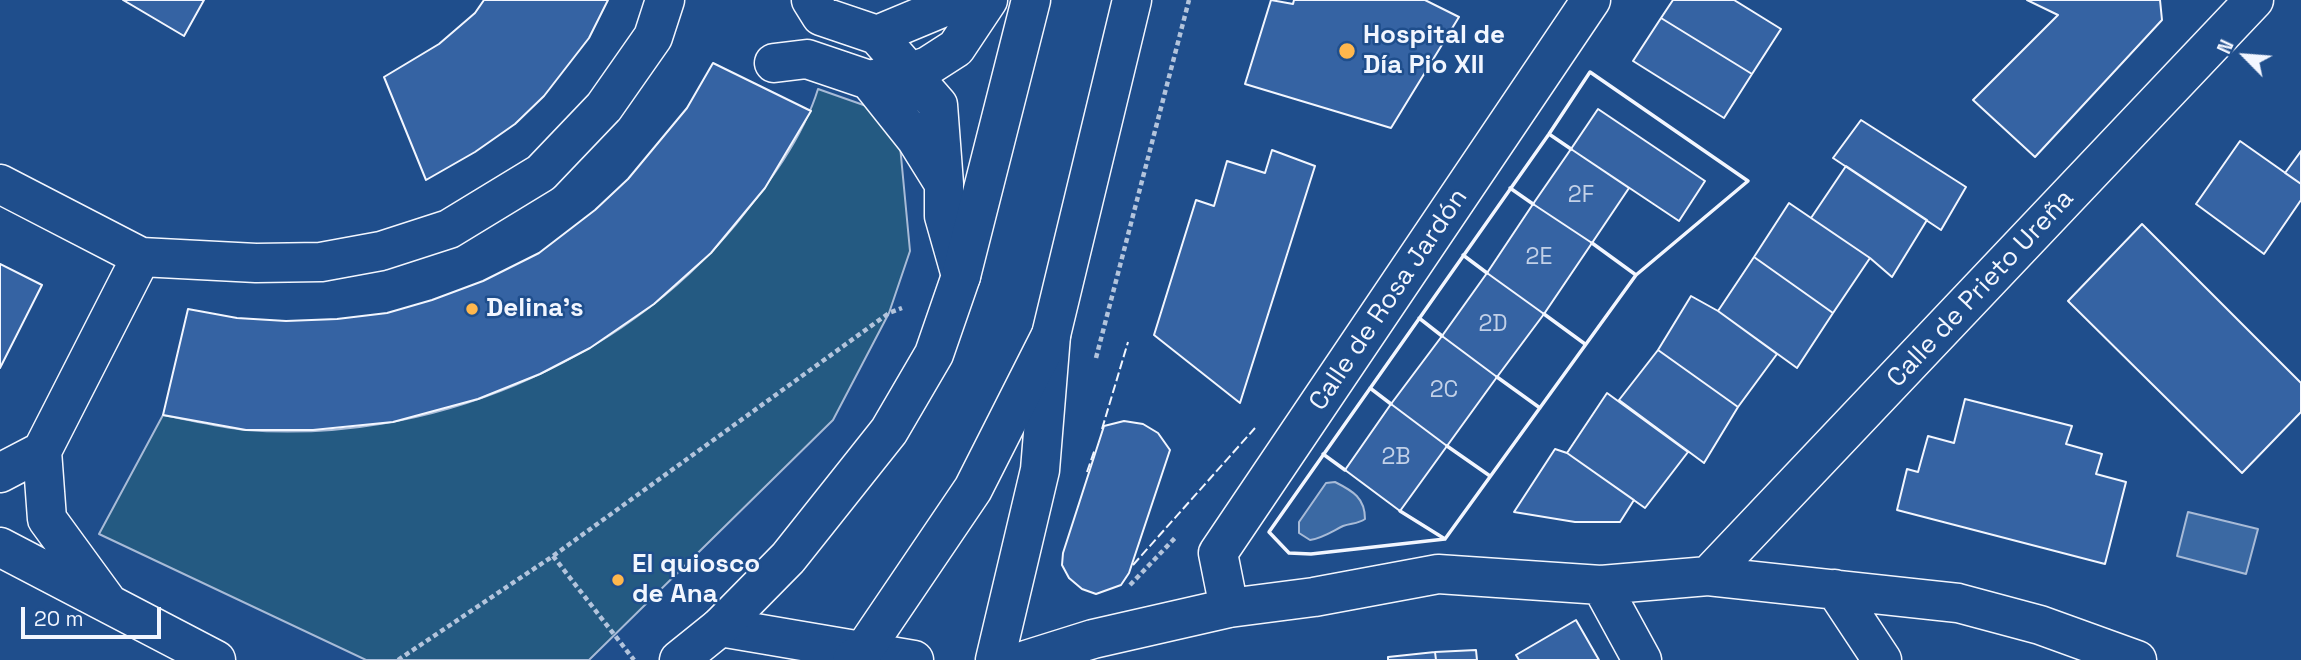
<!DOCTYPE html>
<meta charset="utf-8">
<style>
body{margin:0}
#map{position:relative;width:2301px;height:660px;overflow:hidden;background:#1f4e8c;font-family:"Space Grotesk",sans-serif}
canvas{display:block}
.north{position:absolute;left:2210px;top:21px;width:70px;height:70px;-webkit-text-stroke:5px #1f4e8c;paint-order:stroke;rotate:295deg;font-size:19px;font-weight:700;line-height:28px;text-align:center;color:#f2f6ff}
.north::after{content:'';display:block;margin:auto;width:24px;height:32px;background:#f2f6ff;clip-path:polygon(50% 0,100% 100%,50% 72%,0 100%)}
.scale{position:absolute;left:21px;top:607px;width:140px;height:32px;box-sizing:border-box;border:4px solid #f2f6ff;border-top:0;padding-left:9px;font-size:21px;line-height:24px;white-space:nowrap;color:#f2f6ff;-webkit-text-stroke:5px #1f4e8c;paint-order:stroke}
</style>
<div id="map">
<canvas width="2301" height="660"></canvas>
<div class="north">N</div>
<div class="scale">20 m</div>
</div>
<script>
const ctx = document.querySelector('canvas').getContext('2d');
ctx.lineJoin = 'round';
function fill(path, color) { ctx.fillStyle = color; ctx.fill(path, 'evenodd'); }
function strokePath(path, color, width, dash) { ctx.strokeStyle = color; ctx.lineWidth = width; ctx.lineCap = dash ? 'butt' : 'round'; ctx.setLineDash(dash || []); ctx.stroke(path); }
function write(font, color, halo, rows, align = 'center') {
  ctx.font = font + ' "Space Grotesk",sans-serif'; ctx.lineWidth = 5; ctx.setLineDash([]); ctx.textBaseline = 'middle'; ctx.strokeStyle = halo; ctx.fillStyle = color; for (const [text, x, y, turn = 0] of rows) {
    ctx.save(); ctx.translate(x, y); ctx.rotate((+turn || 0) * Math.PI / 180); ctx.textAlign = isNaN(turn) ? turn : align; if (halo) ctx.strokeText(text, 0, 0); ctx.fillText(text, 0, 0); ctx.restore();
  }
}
const green = new Path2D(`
 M818,89L872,108L899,135L910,251L889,313L833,420L589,660H366L99,534L163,415C190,420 219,427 246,430C428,444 620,364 736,224C768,184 803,138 818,89Z`);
fill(green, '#245a82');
strokePath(green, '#a8bbd7', 2);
const water = new Path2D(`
 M1335,482C1353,491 1365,498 1365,519C1358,524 1351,523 1343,526C1331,532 1323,538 1310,540L1299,533V522L1326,483Z
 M2188,512L2258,529L2246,574L2177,556Z`);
fill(water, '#3b69a3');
strokePath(water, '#a8bbd7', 2);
const building = new Path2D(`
 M123,0H204L184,36Z
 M484,0H608L589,38L544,96L515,124L475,152L426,180L384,77L439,44L475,13Z
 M1271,0L1293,4L1294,0H1425L1459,17L1391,128L1245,84Z
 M1673,0H1734L1781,29L1752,74L1661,18Z
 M2027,0H2160L2162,20L2035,157L1973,100L2058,15Z
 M1661,18L1752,74L1724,118L1633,61Z
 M713,63L811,111L765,188L711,253L654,304L590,348L540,374L478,399L393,422L313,430H246L163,415L188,309L237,318L286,321L337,319L387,313L432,300L483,281L539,253L595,210L628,179L687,108Z
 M1598,109L1705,181L1679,221L1571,149Z
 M1861,120L1966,187L1941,230L1833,158Z
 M2240,141L2301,184V200L2264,254L2196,204Z
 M1571,149L1629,188L1592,243L1533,204Z
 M1272,150L1315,166L1240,403L1154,335L1196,200L1214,206L1227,161L1265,173Z
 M2301,151V184L2285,173Z
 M1846,166L1927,220L1892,277L1870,258L1811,218Z
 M1789,203L1870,258L1833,313L1754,257Z
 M1533,204L1592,243L1544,314L1487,273Z
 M2142,224L2301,383V412L2242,473L2068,301Z
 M1754,257L1833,313L1797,368L1718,311Z
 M0,264L42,285L0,368Z
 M1487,273L1544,314L1497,377L1442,336Z
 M1691,296L1718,311L1777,354L1738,407L1658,350Z
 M1442,336L1497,377L1447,446L1391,404Z
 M1658,350L1738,407L1704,463L1619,400Z
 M1607,393L1688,452L1645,508L1567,453Z
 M1965,399L2072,426L2066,444L2102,454L2096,474L2126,482L2105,564L1897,510L1907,469L1918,472L1928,436L1954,443Z
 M1391,404L1447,446L1400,511L1345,470Z
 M1124,421L1143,424L1158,433L1170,450L1129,573L1121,585L1096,594L1082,589L1069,578L1062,565L1063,553L1104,426Z
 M1555,449L1567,453L1634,500L1620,522H1575L1514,512Z
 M1576,620L1599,660H1519L1516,655Z
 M1476,650L1477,660H1436L1435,652Z
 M1435,652L1436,660H1388V657Z`);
fill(building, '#3563a3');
strokePath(building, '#f2f6ff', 2);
const minor = new Path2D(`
 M811,0L821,16L877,35L938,105L944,184
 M877,35L961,0
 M774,63L807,59L869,80L911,72L928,66L956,48L988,0
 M869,80L916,139L944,184V216L961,276
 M0,184L141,257L256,263L321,262L381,251L449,229L541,173L604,107L653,37L665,0
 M0,473L42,451
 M0,547L216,660
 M1708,576L2254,0
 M1601,585L1642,660
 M1835,589L1882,660
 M109,604L47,519L42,451L141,257
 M1229,608L1218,553L1591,0
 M720,627L914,660
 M995,660L1040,470L1051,335
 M1026,660L1093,639L1229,608L1314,597L1438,574L1601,585L1708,576L1958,603L2040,625L2137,660`);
const major = new Path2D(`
 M679,660L720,627L788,558L889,431L934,354L961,276L1031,0
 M852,660L864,650L973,489L1051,335L1132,0`);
strokePath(minor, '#f2f6ff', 41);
strokePath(major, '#f2f6ff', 41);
strokePath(new Path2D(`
 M1096,358L1189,0
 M553,556L634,660
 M1130,585L1175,538
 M398,660L553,556L889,313L902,308`), '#b3c4dc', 4.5, [5, 3.5]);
strokePath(minor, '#1f4e8c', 38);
strokePath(major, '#1f4e8c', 38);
strokePath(new Path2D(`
 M1102,429L1128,342
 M1087,472L1095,449
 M1133,565L1255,428`), '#f2f6ff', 2, [9, 3.5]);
strokePath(new Path2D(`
 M1590,72L1748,181L1636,275L1445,539L1311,554L1289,553L1269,532L1549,134Z
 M1549,134L1571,149
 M1510,188L1533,204
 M1592,243L1636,275
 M1463,255L1487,273
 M1544,314L1585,344
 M1419,318L1442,336
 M1497,377L1540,408
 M1370,388L1391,404
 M1447,446L1490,476
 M1323,454L1345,470
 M1400,511L1445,539`), '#f2f6ff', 3.5);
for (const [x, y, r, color] of [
 [1347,51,9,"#ffb74d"],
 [472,309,7,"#ffb74d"],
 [618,580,7,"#ffb74d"]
]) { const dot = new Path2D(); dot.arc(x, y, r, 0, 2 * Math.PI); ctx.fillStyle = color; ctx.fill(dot); strokePath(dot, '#1f4e8c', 2.5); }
write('23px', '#c3d1e8', null, [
 ["2F",1581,196],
 ["2E",1539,258],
 ["2D",1493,325],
 ["2C",1444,391],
 ["2B",1396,458]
]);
write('bold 26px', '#f2f6ff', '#1f4e8c', [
 ["Hospital de",1363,36],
 ["Día Pio XII",1363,66],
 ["Delina's",486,309],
 ["El quiosco",632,565],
 ["de Ana",632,595]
], 'left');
write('26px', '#f2f6ff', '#1f4e8c', [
 ["Calle de Prieto Ureña",1981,289,-47],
 ["Calle de Rosa Jardón",1389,300,-56]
]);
</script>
